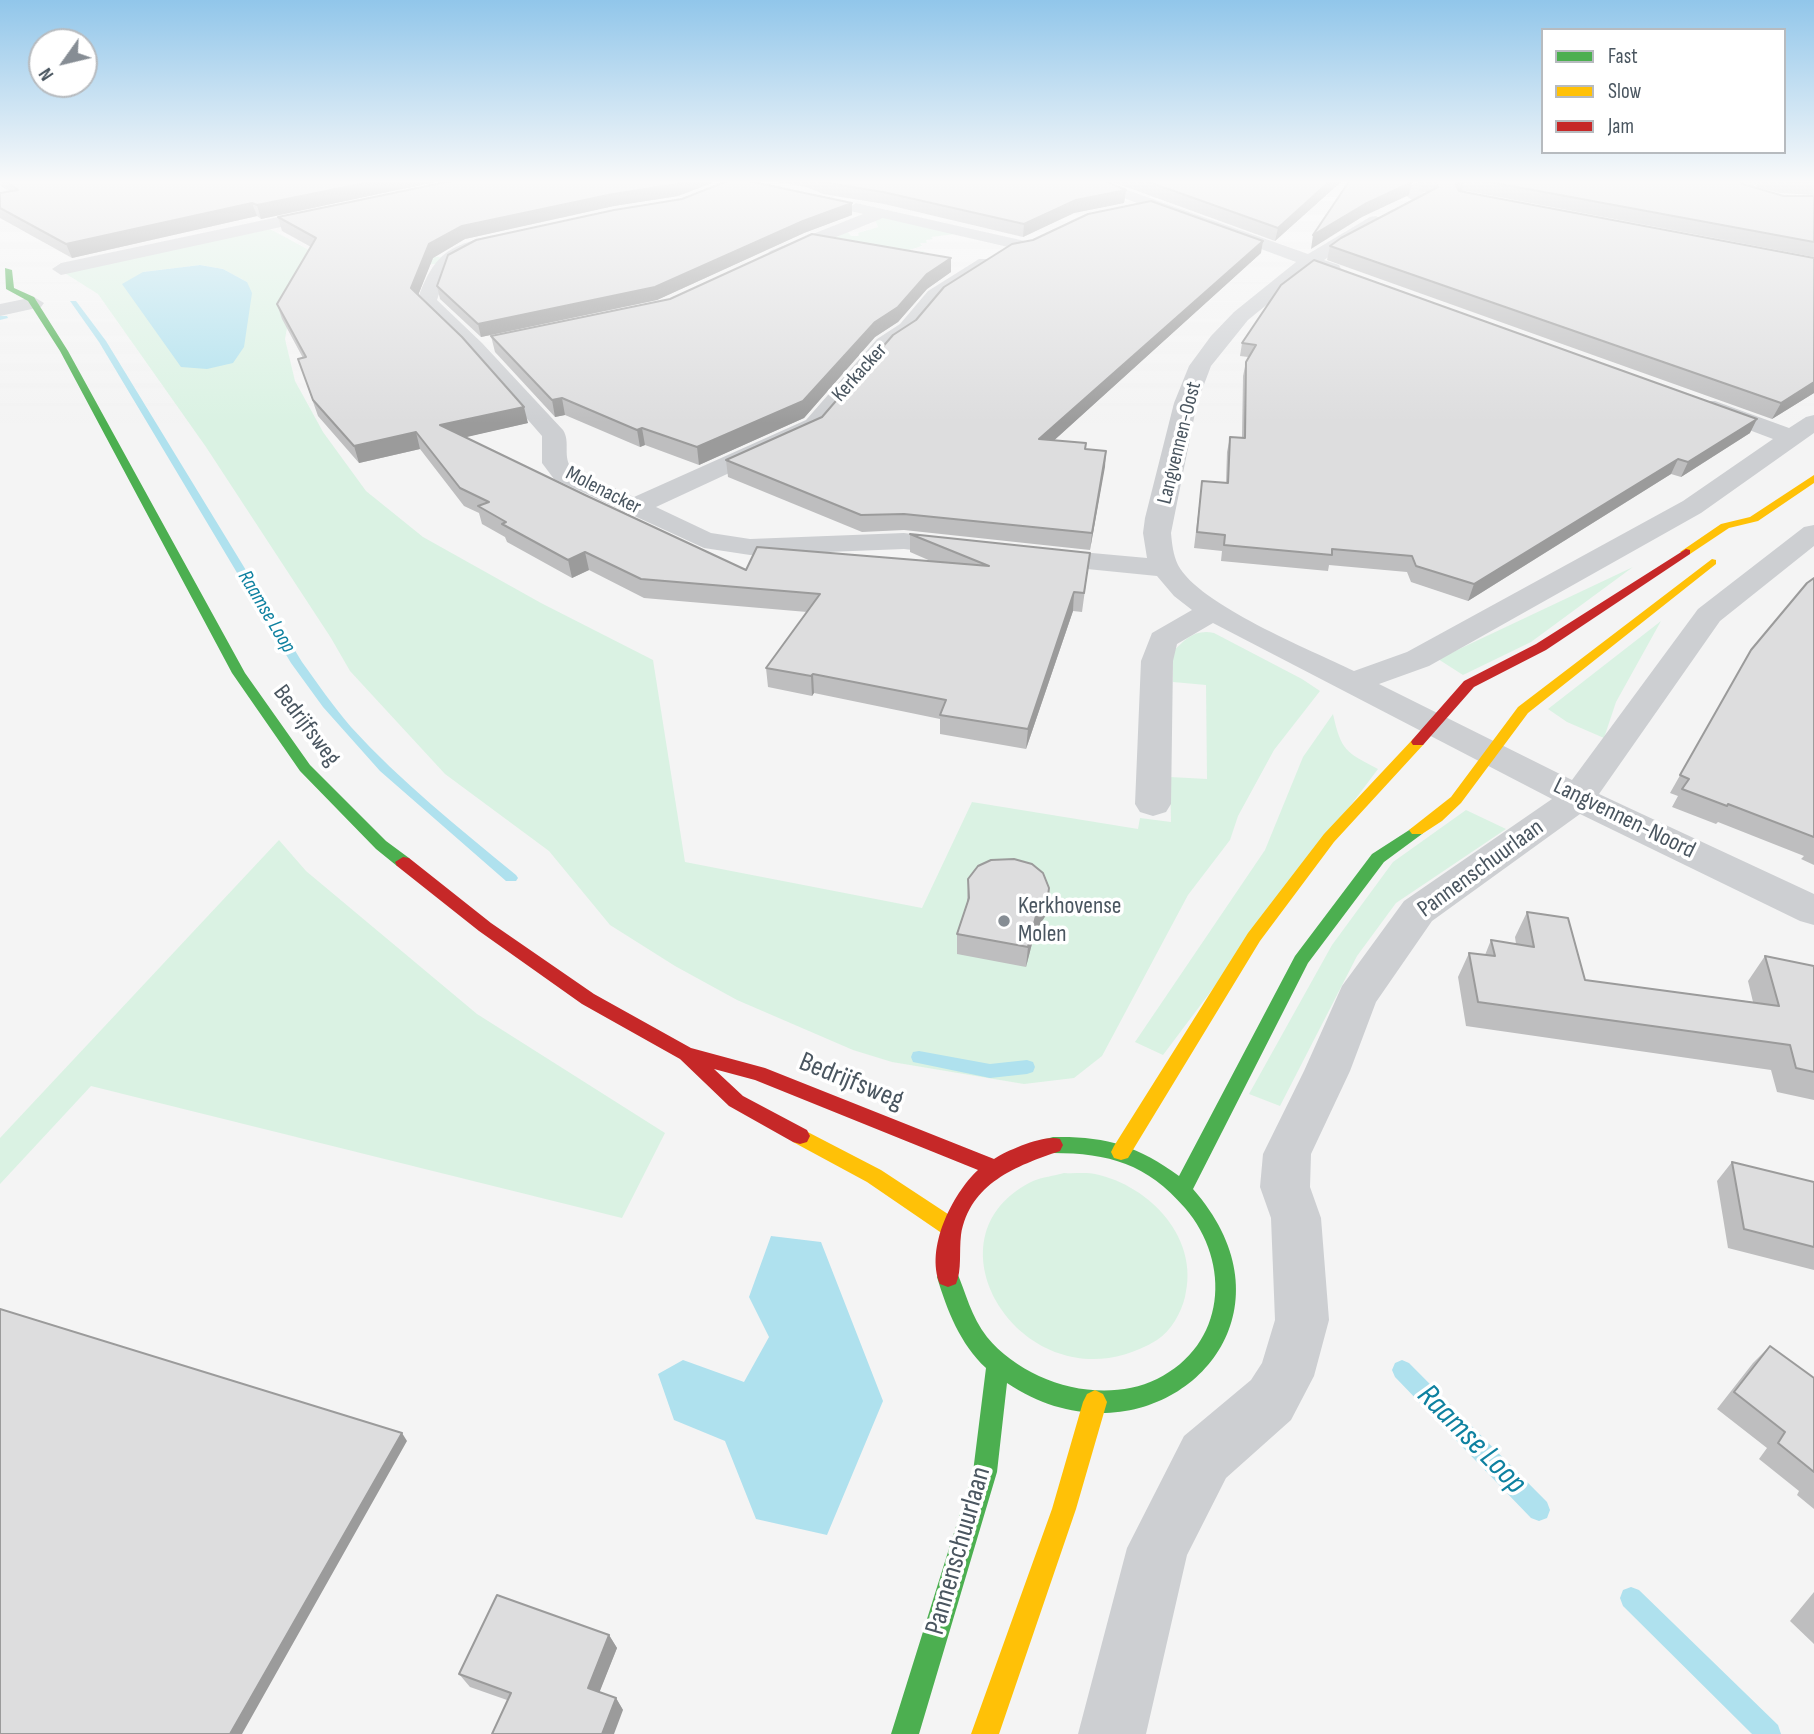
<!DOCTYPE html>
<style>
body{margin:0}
#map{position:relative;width:1814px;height:1734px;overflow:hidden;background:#f4f4f4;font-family:"Sofia Sans Condensed",sans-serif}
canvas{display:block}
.legend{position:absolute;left:1541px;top:28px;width:245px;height:126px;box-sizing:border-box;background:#fff;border:2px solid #b7bbbf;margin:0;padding:9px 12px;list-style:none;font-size:21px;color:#4a5660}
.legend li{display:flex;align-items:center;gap:14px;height:35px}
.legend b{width:35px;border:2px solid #b7bbbf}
.north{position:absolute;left:28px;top:28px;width:70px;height:70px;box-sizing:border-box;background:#fff;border:2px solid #b7bbbf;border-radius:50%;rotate:236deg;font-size:19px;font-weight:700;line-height:28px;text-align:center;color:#4a5660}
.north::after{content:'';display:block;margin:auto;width:24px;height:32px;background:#868d94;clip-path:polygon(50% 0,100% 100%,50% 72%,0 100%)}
</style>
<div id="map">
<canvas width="1814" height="1734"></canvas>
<ul class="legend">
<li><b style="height:9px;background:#4caf50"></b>Fast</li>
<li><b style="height:9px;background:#ffc107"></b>Slow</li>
<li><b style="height:9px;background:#c62828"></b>Jam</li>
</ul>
<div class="north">N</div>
</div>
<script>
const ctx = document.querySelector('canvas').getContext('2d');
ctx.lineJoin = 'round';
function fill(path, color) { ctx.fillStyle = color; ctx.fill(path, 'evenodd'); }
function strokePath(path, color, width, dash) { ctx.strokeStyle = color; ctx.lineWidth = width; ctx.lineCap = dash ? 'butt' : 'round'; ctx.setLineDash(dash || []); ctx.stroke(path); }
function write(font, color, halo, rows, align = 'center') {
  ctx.font = font + ' "Sofia Sans Condensed",sans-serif'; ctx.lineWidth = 7; ctx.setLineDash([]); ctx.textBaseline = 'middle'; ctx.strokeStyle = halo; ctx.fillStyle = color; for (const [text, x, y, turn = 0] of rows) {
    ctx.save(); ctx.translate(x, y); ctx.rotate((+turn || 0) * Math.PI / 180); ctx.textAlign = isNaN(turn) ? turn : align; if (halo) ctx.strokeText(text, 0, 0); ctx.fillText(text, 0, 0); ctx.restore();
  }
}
fill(new Path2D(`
 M887,217L955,234L931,237L933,239L926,240L927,243H920L922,246L909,250L911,253L925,251L919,255L834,239L847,231L851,236H859L858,233L878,227L875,220Z
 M270,229L309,250L341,243L445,258L437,264L314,269L290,312L285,339L295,381L323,432L366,491L423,537L541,603L653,660L685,862L922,908L972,802L1138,829L1140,818L1171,822L1170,777L1207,779L1206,685L1173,682V652C1185,639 1195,629 1214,633L1302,679L1320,691L1274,750L1238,816L1230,840L1188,895L1102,1056L1074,1078L1024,1084L892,1062L853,1050L737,1000L675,966L610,925L549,851L445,774L350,671L331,638L206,447L98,294L63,272ZM200,265L223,269L247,282L143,272Z
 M1633,567L1531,642L1463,675L1438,659Z
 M1661,621L1616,702L1604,738L1567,722L1548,709Z
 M1333,714C1341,751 1346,752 1378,769L1163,1055L1135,1042L1265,850L1303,757Z
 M1466,810L1506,829L1396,903L1357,956L1280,1106L1249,1094L1332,945L1393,862Z
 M279,840L306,871L477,1014L665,1133L622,1218L91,1086L0,1184V1138Z
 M1064,1173C1074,1174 1085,1172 1095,1174C1151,1186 1200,1239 1185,1297C1181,1313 1171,1331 1157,1340C1031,1417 913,1239 1033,1181C1042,1177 1054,1176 1064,1173Z`), '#daf2e3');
fill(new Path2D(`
 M200,265L223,269L247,282L252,293L244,347L233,363L207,369L181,367L122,284L143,272Z
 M771,1236L821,1242L883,1401L827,1535L756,1519L725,1441L674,1420L658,1374L683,1360L744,1382L769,1337L749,1297Z`), '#afe1ee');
fill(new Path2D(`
 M70,301H76L106,341L302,662C318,684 333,706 351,727C401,782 459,828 516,875L518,878L516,881H506L380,771L323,707L291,663L99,342Z
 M0,316H7L8,318L0,320Z
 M919,1051L990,1064L1027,1060L1033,1062L1035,1067L1033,1072L1027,1074L990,1078L913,1062L911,1057L913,1052Z
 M1402,1360L1409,1363L1547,1502L1550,1510L1547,1518L1539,1521L1531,1518L1395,1377L1392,1370L1395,1363Z
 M1631,1587L1639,1590L1778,1725L1781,1734H1752L1623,1606L1620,1598L1623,1590Z`), '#afe1ee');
fill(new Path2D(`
 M1075,180H1099L1308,254L1370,217L1376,216L1384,221L1324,260L1339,265L1341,269L1339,273L1332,275L1312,268L1248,320L1211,366L1197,403L1171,533C1172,544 1173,554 1178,565C1199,605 1311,650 1354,671L1407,652L1683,501L1773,439L1699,411L1695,406L1699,401H1715L1789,428L1806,417L1814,415V433L1701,513L1429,666L1379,684L1572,780L1698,609L1804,527L1814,525V546L1720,621L1599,794L1814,894V925L1800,921L1580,814L1432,921L1376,1002L1350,1071L1311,1154L1310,1187L1321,1218L1329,1320L1314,1376L1291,1420L1226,1478L1187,1555L1146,1734H1078L1127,1548L1184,1436L1251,1380L1262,1363L1275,1320L1271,1218L1260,1187L1263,1154L1304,1071L1342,986L1404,901L1552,799L1213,623L1177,644L1173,661L1171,804L1166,812L1153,816L1140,812L1135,804L1141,661L1152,633L1192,610L1174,596L1157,576L1037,564L1027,562L1023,556L1027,550L1037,548L1147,558L1143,533L1145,518L1174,403L1189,366L1211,336L1234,312L1296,262Z
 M1742,180H1760L1751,188L1780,196L1814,197V207L1779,206L1737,194L1734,188Z
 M1423,181L1456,185L1473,196C1457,213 1415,208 1401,191L1403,188ZM1424,191L1446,192L1452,196H1436L1421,192Z
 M856,203L1025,241L1034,246L1025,251L883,218L782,259H770L767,255L770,251L863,214L850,211L848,208Z
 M330,206L338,211L336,215L61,275L52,269L61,263Z
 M494,235L503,240L500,244C461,254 450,260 437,300L482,343L563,430C571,442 562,457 572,469L634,497L806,420L877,339L900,324L928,291L979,259H991L994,263L991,267L942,299L914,332L891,347L822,430L656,507L711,533L750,539L904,533L973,542L977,548L973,554L963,556L904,549L750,555L704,548L554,479L542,463V436L468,351L417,301C434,254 447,246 494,235Z
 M34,297L44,303L41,307L0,316V304Z`), '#cdcfd2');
fill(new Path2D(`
 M5,268L12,270L14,288L34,297L68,351L245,673L310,765L386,841L409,858L411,862L409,866H397L376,849L300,771L232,673L60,351L28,301L6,289Z
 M1417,825L1425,830L1422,834L1384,862L1308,963L1193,1189C1317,1330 1148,1478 1007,1383L997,1472L919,1734H891L973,1472L986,1368C960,1344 947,1310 937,1277L940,1270L948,1267L956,1270C966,1293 971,1317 987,1337C1025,1383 1101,1406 1157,1379C1226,1345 1232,1263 1185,1208C1147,1164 1109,1153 1053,1153L1046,1151L1043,1145L1046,1139L1053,1137C1104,1136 1137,1145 1179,1176L1295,956L1372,854Z`), '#4caf50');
fill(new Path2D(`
 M1814,475V483L1758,521L1729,528L1690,554L1680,552L1721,524L1750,517Z
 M1712,559L1716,560V564L1528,713L1461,803L1442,821L1422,834H1412L1409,830L1451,797L1518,707Z
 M1418,738L1425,742L1423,745L1334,842L1260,941L1128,1158L1121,1160L1114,1158L1111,1152L1114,1146L1248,933L1324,834L1413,739Z
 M800,1128L881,1170L957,1220L960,1227L957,1234L950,1236L943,1234L867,1182L793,1142L790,1136L793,1130Z
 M1095,1390L1103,1394L1107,1402L1076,1509L999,1734H971L1052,1509L1083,1402L1087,1394Z`), '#ffc107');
fill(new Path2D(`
 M1686,549L1690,550V554L1546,650L1474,687L1423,745H1413L1411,742L1413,739L1464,681L1536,644Z
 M403,857L409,858L491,923L594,994L691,1048L765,1068L994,1159C1008,1150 1045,1134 1060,1139L1063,1145L1060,1151C1016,1166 970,1183 961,1235C959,1251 962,1270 956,1284L948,1287L940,1284C925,1249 952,1194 978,1170L755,1080L714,1069L743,1096L807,1130L810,1136L807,1142L800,1144L793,1142L729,1106L680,1059L582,1004L479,931L397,866L395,862Z`), '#c62828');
fill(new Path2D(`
 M0,180H444L261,219L257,216L72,258L0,218V193L9,191L0,185Z
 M767,180H1103L1126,190L1124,203L1074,213L1023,237L884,204L823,194L806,187Z
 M1107,180H1343L1275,241Z
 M1410,180H1739L1742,184L1784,196H1814V257L1462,190L1461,191L1814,393L1772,419L1327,260L1330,246L1427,192H1419L1420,185L1419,182Z
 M1759,180H1814V195L1780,193L1756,187Z
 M712,183L678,196L614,206L465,239L433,258L418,295L528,423L465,437L585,495L746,570L933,562L910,552V534L1090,553L1082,612L1073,611L1026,749L940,734V719L814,693L812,696L768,687L766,668L807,612L644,598L589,570L572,578L507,542L505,537L482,524L479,513L464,506L420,449L359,463L318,416L298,359L303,358L282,319L277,304L311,247L282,231L278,217Z
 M852,215L804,233L657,300L481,337L440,299L437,286Z
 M1261,253L1054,440L1086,449L1106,451L1090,550L904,530L862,532L728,477L726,460L822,417L916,320Z
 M951,272L927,289L898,322L875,337L804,418L699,465L645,445L640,447L565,415L555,417L495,352L491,336Z
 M1242,343L1750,433L1681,477L1671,474L1468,601L1411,582L1407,572L1329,565L1328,571L1221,561L1222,551L1194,548L1202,481L1226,483L1227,452L1230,437L1242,438L1243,376L1246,362L1248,357L1240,356Z
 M1814,578V865L1801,859L1804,856L1718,822L1716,824L1672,807L1678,796L1670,793L1751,650Z
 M968,879L1046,915L1035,932L1026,967L957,954V934L967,903Z
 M1527,912L1585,980L1753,1002L1748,981L1765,956L1814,966V1100L1777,1092L1771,1070L1466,1026L1458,977L1469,953L1485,955L1491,940L1516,944L1515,937Z
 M1732,1162L1814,1182V1270L1728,1248L1717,1181Z
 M1770,1346L1814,1378V1509L1797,1495L1799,1491L1759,1459L1767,1448L1717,1409L1753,1363Z
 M1814,1592V1644L1790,1621Z
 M609,1635L617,1648L599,1692L616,1698L623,1710L507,1700L470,1687L459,1674Z`), '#bebebf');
fill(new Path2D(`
 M380,180H444L261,219L257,205Z
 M686,180H712V183L678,196L614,206L465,239L433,258L415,303L411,288L429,244L462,226L613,194Z
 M1331,180H1343L1275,241L1278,228Z
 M1462,180H1465L1462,190L1452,197L1455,184Z
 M1412,182L1409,195L1362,217L1311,249L1313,235L1365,204Z
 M1126,190L1124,203L1074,213L1023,237L1024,224L1076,200Z
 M252,203L257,216L72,258L66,244Z
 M852,203V215L804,233L657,300L481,337L478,324L803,221Z
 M1263,241L1261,253L1038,455L1039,439Z
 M951,258V272L927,289L898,322L875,337L804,418L699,465L697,447L875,322L927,274Z
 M1814,382V393L1772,419L1781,403Z
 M562,398L565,415L555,417L552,400Z
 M524,407L528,423L445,442L440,425Z
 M1757,419L1750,433L1681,477L1688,462Z
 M642,428L645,445L640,447L637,430Z
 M416,432L420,449L359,463L354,446Z
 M1106,451L1105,467L1090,550L1092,533Z
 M1678,459L1671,474L1468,601L1474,584Z
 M585,552L589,570L572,578L568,560Z
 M1074,592L1073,611L1026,749L1028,729Z
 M813,674L814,693L812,696L811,676Z
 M1049,888L1046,915L1035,932L1026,967L1028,947L1037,912Z
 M402,1433L407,1441L242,1734H230Z
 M609,1635L617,1648L596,1701L588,1688Z
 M616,1698L623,1710L614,1734H602Z`), '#9b9b9b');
const building = new Path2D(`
 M5,180H380L257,205L252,203L66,244L0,208V193L18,190Z
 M456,180H686L677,184L613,194L462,226L429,244L411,288L462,337L524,407L440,425L585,495L746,570L757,547L989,566L910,534L1090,553L1084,593L1074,592L1028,729L940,715L946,700L813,674L811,676L766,668L820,594L641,579L585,552L568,560L502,524L506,522L478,506L489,502L460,488L416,432L354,446L313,400L298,359L306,357L277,304L316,238L278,217Z
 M730,180H743L852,203L803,221L655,287L478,324L437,286L448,255L476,240L614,210L682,199Z
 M819,180H1103L1126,190L1076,200L1024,224L883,192L822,182Z
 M1143,180H1331L1278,228Z
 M1350,180H1404L1412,182L1365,204L1313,235Z
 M1434,180H1462L1455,184L1459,191L1814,258V382L1781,403L1330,246L1341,238L1438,187Z
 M1479,180H1739L1742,184L1784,196H1814V242Z
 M1784,180H1814V182L1786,181Z
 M1151,201L1263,241L1039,439L1086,443L1085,449L1106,451L1092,533L904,514L861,515L726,460L822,417L893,335L916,320L944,287L1012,244L1033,240L1088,214Z
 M812,234L951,258L927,274L898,307L875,322L803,401L697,447L642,428L637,430L562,398L552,400L491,336L670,299Z
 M1314,260L1757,419L1688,462L1678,459L1474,584L1416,566L1412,556L1332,549V555L1224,545L1225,535L1197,532L1202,481L1228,483L1230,437L1245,438L1246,362L1256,345L1242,343L1281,285Z
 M1814,578V837L1728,804L1727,806L1682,789L1689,779L1680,775L1751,650L1807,583Z
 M1014,859L1032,864L1043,873L1049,888L1048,896L1037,912L1028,947L957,934L969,898L968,879L978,866L991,860Z
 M1527,912L1568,918L1585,980L1779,1006L1765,956L1814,966V1072L1796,1068L1790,1045L1478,1002L1469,953L1495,956L1491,940L1534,947Z
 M1732,1162L1814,1182V1247L1744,1229Z
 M0,1309L402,1433L230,1734H0Z
 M1770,1346L1814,1378V1472L1778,1443L1785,1432L1734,1392Z
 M497,1595L609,1635L588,1688L616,1698L602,1734H492L511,1693L459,1674Z`);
fill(building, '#ddddde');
strokePath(building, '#9b9b9b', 2);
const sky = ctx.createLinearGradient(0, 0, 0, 423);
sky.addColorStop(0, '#91c6ea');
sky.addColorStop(0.43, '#fafafa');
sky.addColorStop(1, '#fafafa00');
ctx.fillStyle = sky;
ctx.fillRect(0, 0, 1814, 423);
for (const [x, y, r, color] of [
 [1004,921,7,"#868d94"]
]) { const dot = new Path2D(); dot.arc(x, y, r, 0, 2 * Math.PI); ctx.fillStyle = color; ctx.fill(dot); strokePath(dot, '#fff', 2.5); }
write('21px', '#4a5660', '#fff', [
 ["Kerkacker",860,373,-48],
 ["Langvennen-Oost",1180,443,-76],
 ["Molenacker",603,491,27]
]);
write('italic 21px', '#0e81a0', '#fff', [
 ["Raamse Loop",266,612,59]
]);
write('24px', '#4a5660', '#fff', [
 ["Bedrijfsweg",306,726,53],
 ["Langvennen-Noord",1624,819,26],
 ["Pannenschuurlaan",1481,869,-36]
]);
write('24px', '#4a5660', '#fff', [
 ["Kerkhovense",1018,907],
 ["Molen",1018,935]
], 'left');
write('28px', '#4a5660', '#fff', [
 ["Bedrijfsweg",851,1082,22],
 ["Pannenschuurlaan",959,1551,-74]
]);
write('italic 32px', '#0e81a0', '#fff', [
 ["Raamse Loop",1471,1440,45]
]);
</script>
